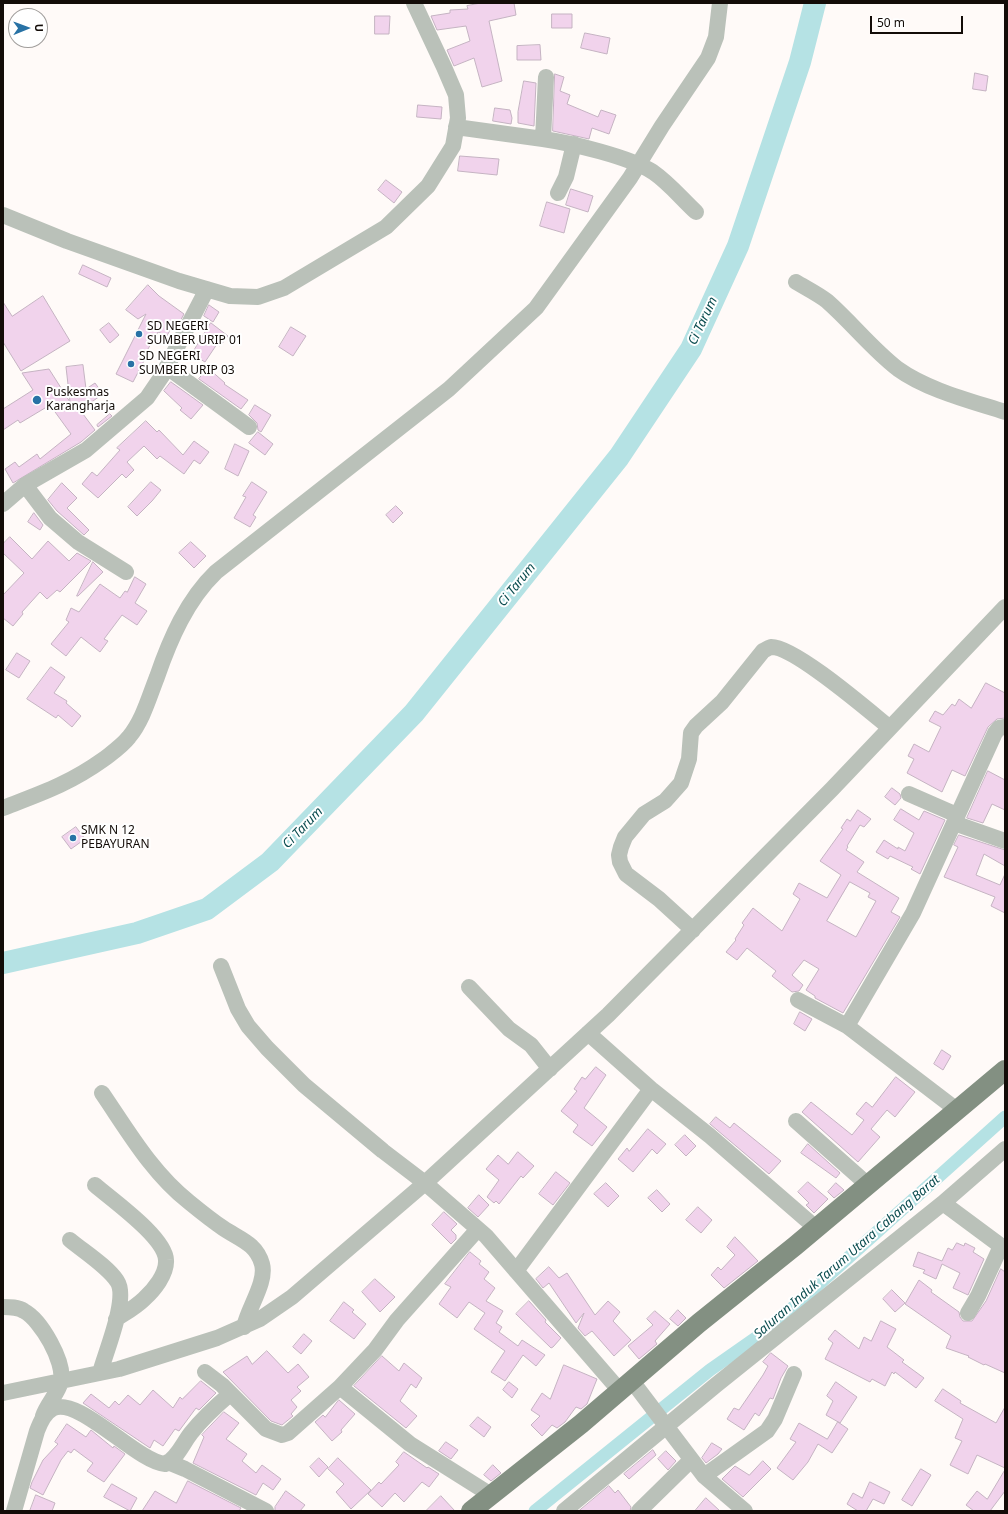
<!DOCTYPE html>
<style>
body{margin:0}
#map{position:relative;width:1008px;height:1514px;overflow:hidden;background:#fffaf8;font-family:"Noto Sans",sans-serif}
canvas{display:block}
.frame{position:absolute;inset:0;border:4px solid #130c08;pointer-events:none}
.north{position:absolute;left:8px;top:8px;width:40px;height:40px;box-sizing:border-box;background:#fff;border:1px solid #a19e9c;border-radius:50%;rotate:89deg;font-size:11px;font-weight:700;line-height:16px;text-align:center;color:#130c08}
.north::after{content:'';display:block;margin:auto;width:14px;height:18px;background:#2872a5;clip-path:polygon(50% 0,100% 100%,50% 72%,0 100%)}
.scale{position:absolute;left:870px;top:16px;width:93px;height:18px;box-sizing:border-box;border:2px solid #130c08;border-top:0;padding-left:5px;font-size:12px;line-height:14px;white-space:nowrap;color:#130c08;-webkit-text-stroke:3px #fff;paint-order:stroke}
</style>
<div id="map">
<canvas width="1008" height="1514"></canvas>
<div class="frame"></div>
<div class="north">U</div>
<div class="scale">50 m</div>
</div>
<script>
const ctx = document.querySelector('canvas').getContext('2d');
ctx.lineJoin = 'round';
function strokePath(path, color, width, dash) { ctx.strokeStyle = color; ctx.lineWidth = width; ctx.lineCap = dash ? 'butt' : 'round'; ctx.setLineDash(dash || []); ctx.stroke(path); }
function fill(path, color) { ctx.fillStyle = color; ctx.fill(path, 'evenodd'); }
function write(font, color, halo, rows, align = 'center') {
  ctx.font = font + ' "Noto Sans",sans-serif'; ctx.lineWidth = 4; ctx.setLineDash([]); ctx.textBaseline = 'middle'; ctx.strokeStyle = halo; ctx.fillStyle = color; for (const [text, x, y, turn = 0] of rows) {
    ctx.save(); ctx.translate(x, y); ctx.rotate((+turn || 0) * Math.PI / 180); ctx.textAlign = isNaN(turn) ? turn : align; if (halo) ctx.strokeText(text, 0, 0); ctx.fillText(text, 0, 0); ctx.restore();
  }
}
strokePath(new Path2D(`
 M535,1511L710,1370L770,1328L1005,1117`), '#b5e2e4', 13);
strokePath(new Path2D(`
 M3,963L137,933L207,909L270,862L414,713L619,457L691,349L738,246L800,62L815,3`), '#b5e2e4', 22);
const building = new Path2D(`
 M481,3H514L516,15L489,21L502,81L482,87L474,58L454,66L447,50L470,41L466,26L437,30L431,16L450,13V10L468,9L467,6Z
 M552,14H572V28H552Z
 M375,16H390L389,34H375Z
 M585,33L610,38L607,54L581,48Z
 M540,45L541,60H517V46Z
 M975,73L988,76L986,91L973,89Z
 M555,74L564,77L560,91L570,95L567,104L598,117L601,110L616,115L609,134L592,128L589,139L553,131Z
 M524,81L536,83L534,126L518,123V112Z
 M418,105L442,107L441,119L417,117Z
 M495,108L510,110L512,118L511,124L493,121Z
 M460,156L499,159L497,175L458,171Z
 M386,180L402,192L394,203L378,190Z
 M571,189L593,196L588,212L566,205Z
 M547,202L570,209L564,233L540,226Z
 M83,265L111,278L107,287L79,274Z
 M148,285L159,296L184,314L177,327L173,324L167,336L158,332L145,354L147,355L133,382L116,374L146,314L138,319L126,310Z
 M43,296L70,341L21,371L3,342V302L12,316Z
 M209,305L219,312L213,322L204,316Z
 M109,323L119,335L110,343L100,330Z
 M211,323L228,336L220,346L217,344L205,362L192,354Z
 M291,327L306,336L293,356L279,347Z
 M83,365L86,389L95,383L103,394L80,410L95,430L81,442L13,483L5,469L15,462L19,467L37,454L40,459L71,434L50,405L20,423L18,420L3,430V409L33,390L22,373L49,369L70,402L66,367Z
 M208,368L225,383L224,384L248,400L241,409L199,379Z
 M171,382L203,405L191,419L180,410L182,408L164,391Z
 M255,405L271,415L261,432L258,430L257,423L249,415Z
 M110,414L112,416L98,427L97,425Z
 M146,421L157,432L159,430L183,455L194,441L209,452L200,464L194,460L184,474L160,456L157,459L144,446L127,462L134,470L126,478L122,474L98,498L82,484L92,472L97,476L120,450L117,448Z
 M258,432L273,444L265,455L249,443Z
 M235,444L249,451L238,476L225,469Z
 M151,482L161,490L152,501L137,516L128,507Z
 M252,482L267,492L253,515L256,517L250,527L234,518L246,497L243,496Z
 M62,483L77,498L67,508L89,530L84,535L57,511L48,500Z
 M396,506L403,513L393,523L386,515Z
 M34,513L43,525L40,530L28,522Z
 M10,537L32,559L48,541L69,561L77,553L91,561L60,592L57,590L47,599L40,592L22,612L23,614L13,626L3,618V595L24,573L3,553V544Z
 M191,542L206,556L194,568L179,553Z
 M93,562L103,572L78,596H77Z
 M135,577L146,584L135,603L147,611L137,625L122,615L104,639L108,641L100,652L81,637L66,656L51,644L69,622L66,620L71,608L79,612L100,584L120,598L125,591L127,592Z
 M17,653L30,661L19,678L6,670Z
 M51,667L65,677L54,693L67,701L66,703L81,716L72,727L58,715L56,718L27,699Z
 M986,683L1005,693V718L997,719L988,727L965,776L952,770L942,792L907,773L914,759L908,756L914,744L929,752L941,727L929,721L935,711L943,715L952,704L955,706L959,699L971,708Z
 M988,771L1005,780V810L992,804L983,823L967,818Z
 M892,788L900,794L901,798L895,805L885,797Z
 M901,809L919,820L924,811L945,820L920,874L911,869L913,867L890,856L888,859L876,852L884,840L898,849V847L905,851L914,833L894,820Z
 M858,810L871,819L864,827L860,825L847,846L848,847L846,850L864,862L857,872L899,898L891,912L900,917L843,1013L815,998V996L806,990L819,969L804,960L792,975L803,985L799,991L792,992L772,976L776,971L747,948L737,960L726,952L736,940L735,939L744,925L742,923L753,908L782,931L800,899L793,894L799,883L827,898L841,875L820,861L843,829L841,828L847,819L850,821ZM850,882L870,893L868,897L876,901L856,937L827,921Z
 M76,827L85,839L71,849L62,837Z
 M959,835L1005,850V866L984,854L976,875L1000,885L1005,874V913L991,906L995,897L944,877L958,847L954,845Z
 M800,1012L812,1019L805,1031L794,1024Z
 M942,1050L951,1056L943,1070L934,1064Z
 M596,1067L606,1075L584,1108L607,1127L592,1146L573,1132L578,1125L561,1111L577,1091L574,1089L582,1077L585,1079Z
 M896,1077L915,1092L895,1117L887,1110L871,1129L880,1137L858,1162L802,1112L811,1102L852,1135L864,1120L856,1114L866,1102L872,1107Z
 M716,1117L730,1128L734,1123L781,1161L769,1174L710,1124Z
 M648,1129L666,1144L657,1154L652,1149L633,1172L618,1159L627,1148L629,1151Z
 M685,1135L696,1146L686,1156L675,1145Z
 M808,1144L840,1173L836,1178L801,1153Z
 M518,1152L534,1166L523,1178L521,1176L499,1204L496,1201L494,1203L487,1197L499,1180L486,1169L498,1155L508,1164Z
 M556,1172L570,1183L553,1205L539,1194Z
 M808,1182L828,1199L814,1213L806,1205L809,1203L798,1192Z
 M606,1183L619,1196L608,1207L594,1194Z
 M836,1183L844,1190L834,1198L828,1192Z
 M657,1190L670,1204L662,1212L648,1198Z
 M479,1195L489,1205L478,1217L468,1208Z
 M698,1207L712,1220L701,1233L686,1220Z
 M444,1212L457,1224L451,1230L456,1235V1239L451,1244L432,1225Z
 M735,1237L758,1261L724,1288L711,1275L718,1267L721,1270L735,1255L727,1247Z
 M957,1243L964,1246L965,1243L975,1248L973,1252L984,1259L968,1295L953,1288L960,1273L942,1264L936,1279L923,1273L925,1270L913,1266L918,1252L942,1261L948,1248L952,1250Z
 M470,1252L481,1261L479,1264L489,1272L484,1279L495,1288L486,1301L503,1311L496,1323L502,1327L499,1332L518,1346L522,1340L545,1355L536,1366L523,1355L505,1381L491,1372L505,1351L474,1329L485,1313L469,1302L457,1318L439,1304L451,1287L445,1284Z
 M549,1267L559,1278L567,1273L595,1315L608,1301L620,1312L613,1321L631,1340L614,1356L592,1331L585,1336L578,1328L584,1313L576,1323L549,1283L543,1288L536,1279Z
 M1001,1269L1005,1272V1373L985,1364L984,1365L968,1357L969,1356L946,1348L951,1336L905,1304L919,1280L932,1290L931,1292L959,1312L960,1317L963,1321H972L986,1301Z
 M375,1279L395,1297L380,1312L362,1292Z
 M892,1290L905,1303L895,1312L883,1299Z
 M529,1301L546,1320L545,1322L561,1338L553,1347L551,1348L516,1314Z
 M344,1302L354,1310L352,1312L366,1324L354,1339L330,1321Z
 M678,1310L686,1318L678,1326L670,1319Z
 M655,1311L670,1324L655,1341L657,1344L639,1359L628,1346L653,1325L647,1319Z
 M881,1321L896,1329L887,1347L904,1360L902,1362L924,1378L916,1388L895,1372L894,1374L892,1372L885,1386L872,1379L870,1382L825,1359L833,1343L828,1339L835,1330L859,1349L864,1337L871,1341Z
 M304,1334L312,1341L301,1354L293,1347Z
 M267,1351L288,1373L298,1364L309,1377L297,1387L301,1391L291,1400L297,1407L291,1414L293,1416L282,1425L271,1421L223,1372L247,1356L252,1364Z
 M771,1353L788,1366L781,1378L773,1399L770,1398L759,1416L755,1413L744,1430L727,1419L734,1408L739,1410L763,1375L768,1366L763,1362Z
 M382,1356L399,1371L404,1363L422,1378L416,1388L411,1384L400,1401L417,1416L406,1428L354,1386Z
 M564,1365L597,1379L587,1404L581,1409L576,1407L565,1422L557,1428L552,1425L542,1436L531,1425L540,1416L531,1410L542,1393L550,1399Z
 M201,1381L216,1393L199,1410L196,1408L179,1431L175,1429L163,1446L154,1440L150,1448L83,1403L91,1394L109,1408L115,1401L119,1405L128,1395L140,1405L153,1390L173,1408L180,1397L182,1399Z
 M509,1382L518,1389L512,1398L503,1390Z
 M836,1382L857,1397L840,1423L826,1415L833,1401L827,1396Z
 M943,1389L961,1401L960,1403L996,1423L1005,1407V1468L977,1455L968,1474L950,1465L962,1441L955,1438L963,1419L935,1401Z
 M339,1400L355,1414L341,1430L342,1432L332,1441L315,1422L323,1415L325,1417Z
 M224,1412L239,1423L226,1439L247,1454L242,1461L256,1473L262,1465L281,1479L273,1490L263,1483L256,1495L193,1463L204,1437L202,1435Z
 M478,1417L491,1427L484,1437L470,1426Z
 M838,1422L848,1429L832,1453L818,1444L808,1462L793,1480L777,1468L796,1442L790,1439L799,1423L827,1439Z
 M67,1424L86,1437L91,1430L113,1448L114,1446L125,1454L104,1482L87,1471L93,1463L74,1449L71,1453L68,1451L61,1460L43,1495L30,1488L32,1482L43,1460L58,1444L55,1442Z
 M446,1442L458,1450L451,1459L439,1451Z
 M712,1443L722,1449L718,1454L706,1463L702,1458Z
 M653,1450L656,1455L629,1479L624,1474Z
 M666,1451L676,1461L668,1470L658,1459Z
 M404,1452L427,1468L428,1467L439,1474L429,1487L422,1482L404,1502L395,1493L382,1507L368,1494L379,1482L381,1484L399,1465L396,1462Z
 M319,1458L328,1467L319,1477L310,1467Z
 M338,1458L371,1490L351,1509L336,1492L344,1484L328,1469Z
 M763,1461L771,1469L743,1497L722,1479L735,1466L749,1475Z
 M493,1465L501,1473L491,1481L484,1475Z
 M921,1469L931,1475L912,1506L902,1500Z
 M1005,1470V1491L990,1511H974L966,1505L977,1491L987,1499Z
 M188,1481L241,1508L239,1511H142L155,1491L176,1503Z
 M870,1482L890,1492L884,1504L873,1499L866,1511H858L847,1504L853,1493L862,1498Z
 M112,1484L137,1498L130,1511L104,1497Z
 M609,1486L615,1493L618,1490L631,1507L630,1511H579Z
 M286,1491L305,1505L300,1511H275V1507Z
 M36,1495L55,1503L52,1511H30Z
 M441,1496L455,1511H426Z
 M706,1498L720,1511H695Z`);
fill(building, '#f1d3ec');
strokePath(building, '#c5b3c2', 1);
strokePath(new Path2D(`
 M546,77L543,139C571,143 630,157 653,172C669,183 682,199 696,212
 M456,127L543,139
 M558,193L566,177L574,144
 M3,215L67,241L179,281L230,296L258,297L284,288L386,227L428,186L453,146L458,118L456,95L444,67L414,3
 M796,282C806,288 818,294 827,301C852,323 872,349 898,369C927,390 971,401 1005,412
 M167,367L249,427
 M25,485L50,518L78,542L126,572
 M3,504L25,485L86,450L147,398L162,376L207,289
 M909,794L957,815
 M3,808C42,793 69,784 104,759C113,752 122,746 129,737C143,720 149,697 157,677C170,639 187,600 216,572L449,389L536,308L630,178L662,126L708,58L716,37L720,3
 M954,823L995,733L999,728L1005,727
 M693,930L659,899L626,874L620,862L619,855L621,847L625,837L644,814L665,801L681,783L689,759L691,733L696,726L722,702L763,651C765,650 768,648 771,647C794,646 869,711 890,728
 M221,966L238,1009L248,1026L267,1048L304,1085L383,1151L425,1183L486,1236L620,1391
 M469,987L509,1029L531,1045L550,1069
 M798,1000L847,1026
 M588,1033L651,1089L710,1136L816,1228
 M102,1093C128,1131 152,1173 189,1202C200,1211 211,1220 223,1228C239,1239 256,1243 262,1264C267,1282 248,1308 244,1327
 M957,1110L847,1026L913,913L954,823L1005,841
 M796,1121L867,1184
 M95,1185C112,1200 165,1237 166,1260C167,1274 154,1290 144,1299C136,1307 125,1313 116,1319
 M943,1203L1005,1149
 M70,1240C83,1251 107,1266 117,1281C129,1298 105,1353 100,1373
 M516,1271L651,1089
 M3,1307C10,1307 18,1307 24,1311C41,1320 65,1362 61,1381C59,1392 47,1404 43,1416
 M205,1372L222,1385L266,1429L282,1435L288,1433L340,1387L375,1350L397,1320L478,1229
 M632,1381L704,1476L745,1511
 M340,1387L410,1444L491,1495
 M3,1393L119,1369L217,1338L260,1319L292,1297L425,1183L608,1015L832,789L1005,607
 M168,1462L185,1469L266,1511
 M704,1476L767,1431L775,1419L794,1374
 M14,1511L37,1431C40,1423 44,1413 52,1409C77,1394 137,1462 165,1464C177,1459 183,1443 191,1433C202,1419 216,1406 230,1394
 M564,1511L716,1385L943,1203L1001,1246L978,1296L968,1313
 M639,1511L691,1460`), '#bac1b9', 16);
strokePath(new Path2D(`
 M471,1511L581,1424L699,1323L795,1246L1005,1070`), '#839082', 20);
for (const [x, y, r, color] of [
 [139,334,4,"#2872a5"],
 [131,364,4,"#2872a5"],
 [37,400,5,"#2872a5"],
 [73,838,4,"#2872a5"]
]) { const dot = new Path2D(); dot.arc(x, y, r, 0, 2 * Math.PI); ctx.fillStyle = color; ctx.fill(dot); strokePath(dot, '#fff', 1.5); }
write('12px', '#130c08', '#fff', [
 ["SD NEGERI",147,327],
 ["SUMBER URIP 01",147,341],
 ["SD NEGERI",139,357],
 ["SUMBER URIP 03",139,371],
 ["Puskesmas",46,393],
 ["Karangharja",46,407],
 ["SMK N 12",81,831],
 ["PEBAYURAN",81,845]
], 'left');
write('italic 13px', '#0a4c4f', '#fff', [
 ["Ci Tarum",703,321,-65],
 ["Ci Tarum",517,585,-51],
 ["Ci Tarum",303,828,-46],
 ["Saluran Induk Tarum Utara Cabang Barat",847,1257,-41]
]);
</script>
